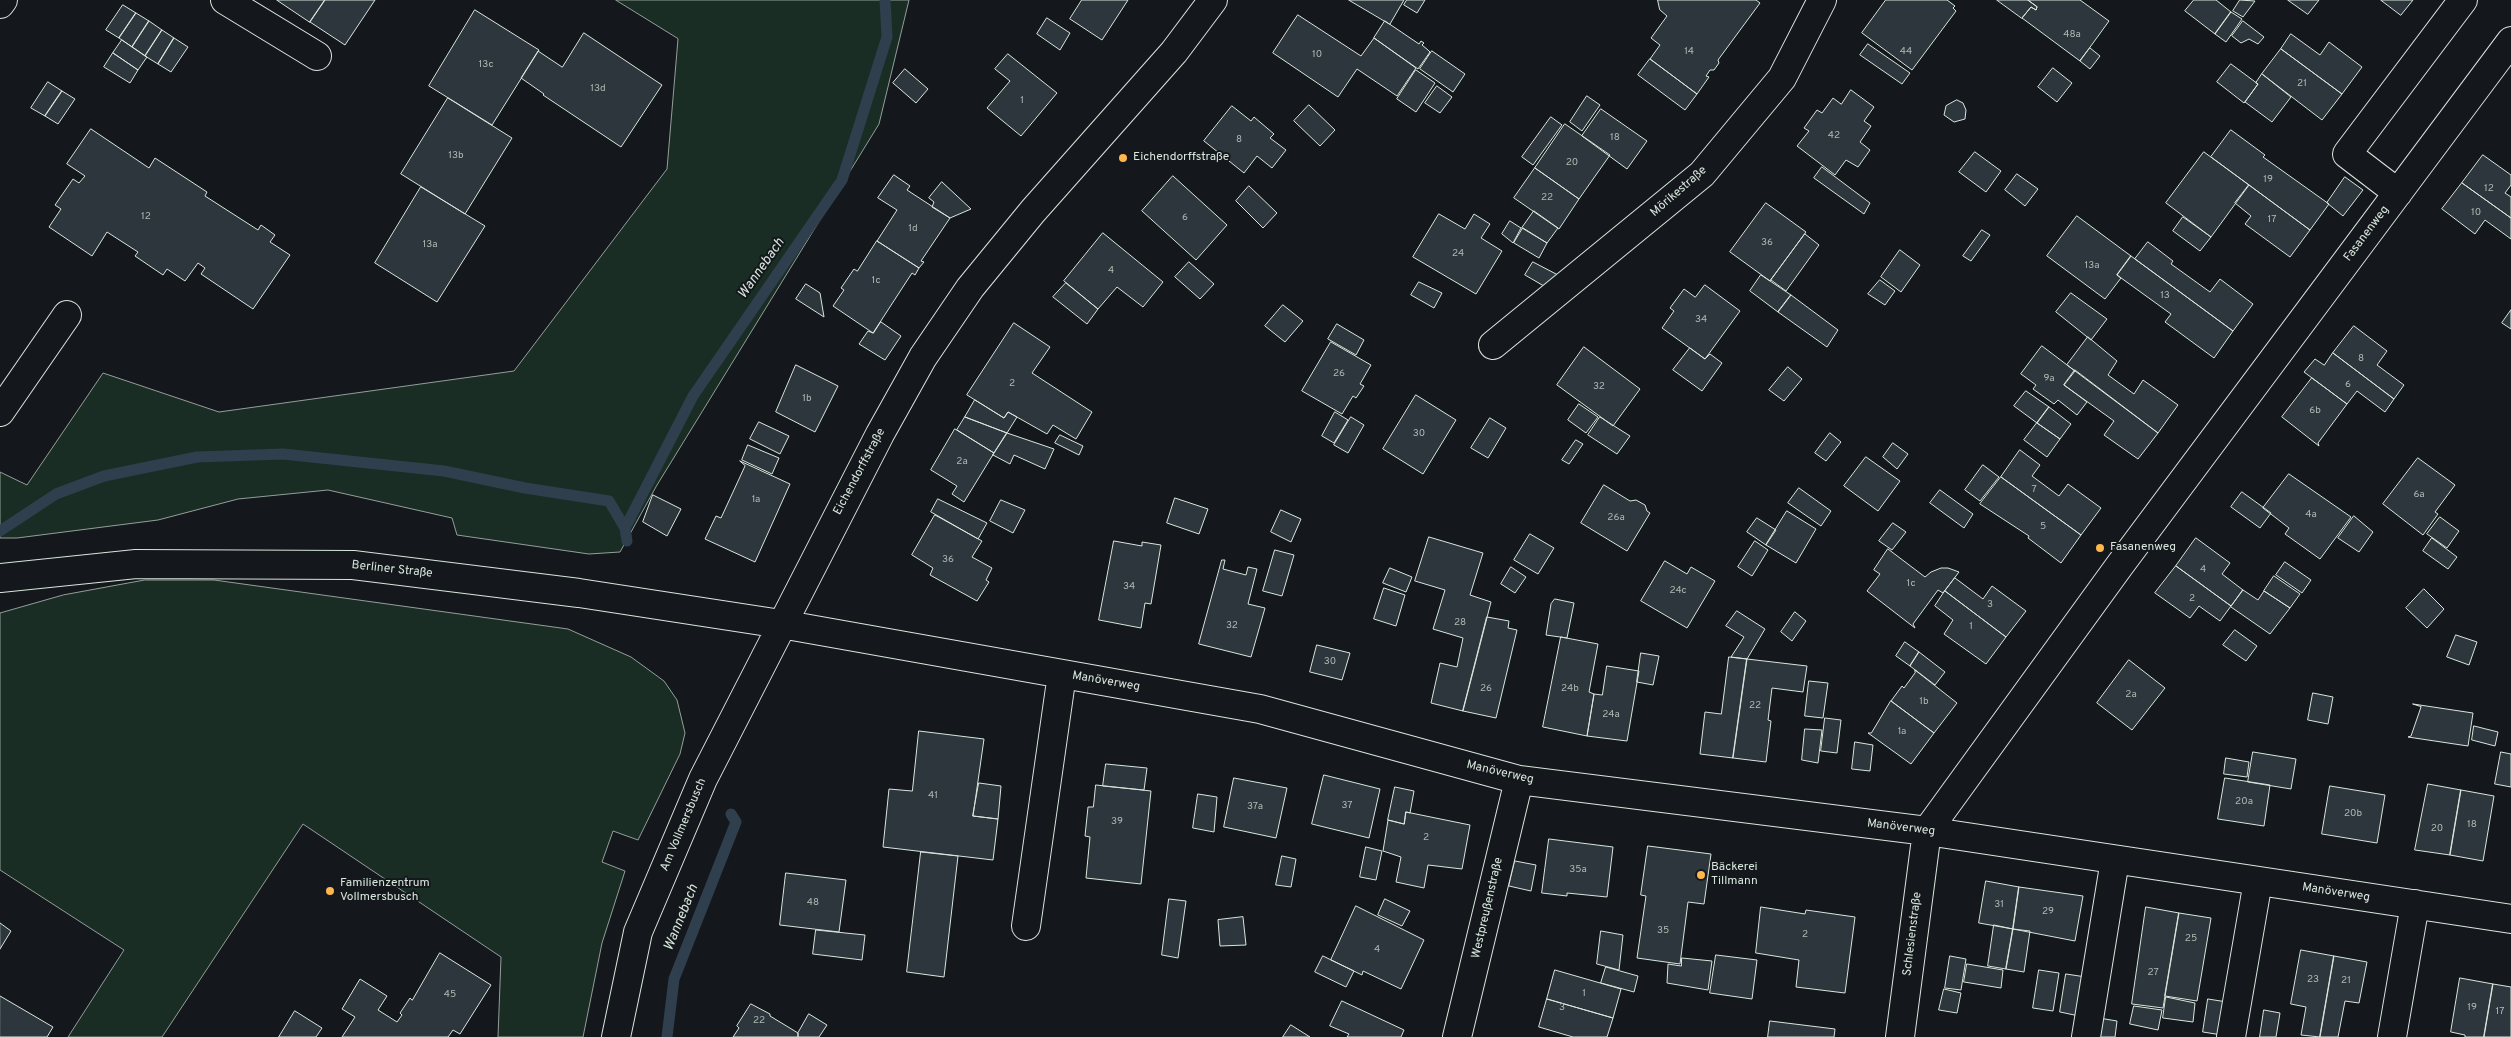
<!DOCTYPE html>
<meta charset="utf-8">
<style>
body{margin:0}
canvas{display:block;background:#14181c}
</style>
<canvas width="2511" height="1037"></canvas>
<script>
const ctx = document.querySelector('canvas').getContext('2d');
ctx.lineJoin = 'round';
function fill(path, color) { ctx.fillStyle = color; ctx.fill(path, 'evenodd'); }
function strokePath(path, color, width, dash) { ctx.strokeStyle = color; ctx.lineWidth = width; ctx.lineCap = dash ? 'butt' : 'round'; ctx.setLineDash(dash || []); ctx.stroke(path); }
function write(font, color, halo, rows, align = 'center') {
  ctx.font = font + ' Overpass,sans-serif'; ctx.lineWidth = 4; ctx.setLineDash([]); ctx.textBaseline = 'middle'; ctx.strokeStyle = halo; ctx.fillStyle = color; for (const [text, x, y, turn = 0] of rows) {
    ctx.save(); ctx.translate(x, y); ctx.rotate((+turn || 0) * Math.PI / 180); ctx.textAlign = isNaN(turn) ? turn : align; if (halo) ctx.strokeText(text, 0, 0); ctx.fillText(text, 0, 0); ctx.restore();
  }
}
const green = new Path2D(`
 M616,0H909L879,124L657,485L620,552L589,554L457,535L452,518L328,490L238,499L158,520L17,538H0V472L27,485L103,373L219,412L514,371L667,169L678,39Z
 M145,580H214L568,629L631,657L664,681L677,700L685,733L680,754L638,840L613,831L602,862L625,871L602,943L583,1037H498L501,957L303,824L162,1037H68L124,950L0,870V613L63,595Z`);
fill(green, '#1a2d24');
strokePath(green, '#939e99', 1);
strokePath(new Path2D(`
 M0,531L56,494L104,476L197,457L283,454L444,471L525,488L609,501L625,528
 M627,541L625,528L693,396L842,180L887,37L885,0
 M667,1037L674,979L736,822L731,814`), '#2f3f4d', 11);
const building = new Path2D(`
 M277,0H325L310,22Z
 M325,0H375L345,45L310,22Z
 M1082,0H1128L1102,40L1070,19Z
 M1349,0H1404L1390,24Z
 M1407,0H1425L1417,13L1404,5Z
 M1658,0H1756L1760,3L1718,60L1719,63L1714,70H1710L1706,76L1709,77L1697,94L1650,59L1660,45L1651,38L1667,16L1660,10Z
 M1886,0H1947L1955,6L1953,8L1956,11L1912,70L1862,33Z
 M1997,0H2028L2037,7L2036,10L2031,7L2022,18Z
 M2028,0H2080L2109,21L2080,61L2022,18L2031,7L2036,10L2037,7Z
 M2194,0H2216L2231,12L2215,34L2185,11Z
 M2240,0L2255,1L2243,17L2233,11Z
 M2288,0H2319L2308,14Z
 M2381,0H2413L2401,15Z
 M123,5L136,13L119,38L106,30Z
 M475,10L539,50L492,125L429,86Z
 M2231,12L2242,19L2226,42L2215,34Z
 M136,13L149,21L132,47L119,38Z
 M1298,15L1361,56L1374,38L1416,68L1397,96L1357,69L1338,97L1273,53Z
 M1047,18L1070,33L1060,50L1037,34Z
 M149,21L162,30L145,56L132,47Z
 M1385,21L1419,44L1421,41L1424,43L1422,45L1428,50L1430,52L1418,69L1374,38Z
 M2243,21L2264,37L2258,44L2249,39L2241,43L2232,36Z
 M162,30L174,38L158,64L145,56Z
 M584,33L662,85L621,147L543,95L544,94L521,78L538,51L562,67Z
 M2291,34L2320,55L2329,42L2362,67L2342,94L2281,49Z
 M174,38L188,47L171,72L158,64Z
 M122,40L147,57L138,70L113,53Z
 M1868,44L1910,73L1902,84L1860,55Z
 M2090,48L2100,56L2090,69L2080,61Z
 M2281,49L2342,94L2322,120L2262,74Z
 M1432,51L1465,74L1453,92L1420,69Z
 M113,53L138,70L130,83L104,67Z
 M1008,54L1057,93L1021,136L987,108L1010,81L995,69Z
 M1650,59L1697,94L1685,110L1638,75Z
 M2231,64L2258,84L2244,103L2217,82Z
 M2053,68L2072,83L2057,102L2038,87Z
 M905,69L928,89L916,103L893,83Z
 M1416,70L1435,83L1416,112L1397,99Z
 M2262,74L2291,97L2272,122L2245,102L2258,84L2256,83Z
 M48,82L62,91L45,116L31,108Z
 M1437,86L1452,97L1440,113L1425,103Z
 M1851,90L1874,107L1864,121L1871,126L1860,142L1870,150L1858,167L1846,160L1835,175L1797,146L1809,131L1804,128L1817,110L1822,113L1833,98L1841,104Z
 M62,91L75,99L58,124L45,116Z
 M1587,96L1600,105L1582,131L1570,122Z
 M448,98L512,138L465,214L401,174Z
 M1957,100L1963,103L1966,110L1965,119L1954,122L1944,115L1946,106Z
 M1309,105L1335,130L1320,146L1294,121Z
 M1232,106L1251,121L1254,117L1274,134L1270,138L1286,150L1272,168L1257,156L1244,173L1204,141Z
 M1601,109L1647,141L1627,169L1582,136Z
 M1551,117L1562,125L1533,165L1522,157Z
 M1565,124L1610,155L1579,199L1535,168Z
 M91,129L149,168L155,158L207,192L205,196L258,230L261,225L275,235L270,242L290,255L253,309L201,274L205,268L198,263L185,281L167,269L163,275L135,256L138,252L107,232L92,256L49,227L61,209L55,205L73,179L79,183L85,176L67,164Z
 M2231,130L2265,155L2263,157L2329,204L2310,230L2211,157Z
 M1975,152L2001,171L1986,192L1959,172Z
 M2204,152L2249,185L2211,237L2166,203Z
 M2483,155L2511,175V185L2505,193L2511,197V218L2462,183Z
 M1822,167L1870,203L1864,214L1814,178Z
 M1535,168L1579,199L1559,229L1514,198Z
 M2017,174L2038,189L2025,206L2005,190Z
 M894,175L910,186L907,190L950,218L921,261L924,262L919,268L877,241L897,210L878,198Z
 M1173,176L1227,225L1196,260L1142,211Z
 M2345,177L2363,190L2343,216L2327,203Z
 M942,182L971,209L950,218L932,207L934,202L929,198Z
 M2462,183L2511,218V239L2485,220L2475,234L2442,209Z
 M2249,185L2310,230L2290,257L2245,224L2251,216L2235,203Z
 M1249,186L1277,213L1263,228L1236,201Z
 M421,187L485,226L437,302L375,263Z
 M1766,203L1806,232L1770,281L1730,252Z
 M1534,211L1558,228L1547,243L1522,228Z
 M1439,214L1465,229L1474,214L1490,224L1481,238L1502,251L1476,294L1413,257Z
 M2077,216L2131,256L2117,275L2121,278L2105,299L2047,256Z
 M2183,217L2211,237L2200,251L2173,231Z
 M1510,221L1521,228L1513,243L1502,234Z
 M1523,228L1547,243L1539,258L1514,243Z
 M1982,230L1990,235L1971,261L1963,256Z
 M1103,233L1163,282L1143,307L1117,287L1098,309L1064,281Z
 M1805,234L1819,245L1786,291L1771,280Z
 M877,241L919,268L915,275L912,273L873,333L833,306L844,290L841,288L854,269L857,271Z
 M2148,242L2173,261L2171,264L2210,292L2220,279L2253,304L2233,331L2135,259Z
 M1900,250L1920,265L1901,292L1881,277Z
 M2131,256L2233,331L2214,358L2165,322L2171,314L2117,275Z
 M1189,262L1214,284L1200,299L1175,277Z
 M1533,262L1558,275L1549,289L1525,275Z
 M1761,275L1791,295L1778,312L1750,291Z
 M1880,280L1895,291L1885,305L1868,294Z
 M1419,282L1442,293L1434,308L1411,295Z
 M1066,283L1098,309L1087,324L1053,297Z
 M806,284L820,293L824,317L796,299Z
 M1705,285L1740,311L1705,359L1662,328L1674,311L1670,308L1684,289L1695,297Z
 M2071,293L2107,319L2091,340L2056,312Z
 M1791,295L1838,330L1827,347L1778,312Z
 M1283,305L1303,321L1285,342L1265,326Z
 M2511,310V329L2502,323Z
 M881,322L901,336L885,360L859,344L868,331L873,333Z
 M1014,323L1050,347L1032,373L1092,412L1076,439L1053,425L1047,434L1008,412L1004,418L967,395Z
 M1337,324L1364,340L1356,355L1328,339Z
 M2354,326L2387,351L2377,365L2404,385L2394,399L2333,353Z
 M2088,337L2117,361L2108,375L2134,394L2143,380L2178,405L2158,433L2067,365Z
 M1331,342L1371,365L1360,384L1364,386L1356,398L1353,396L1342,414L1302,391Z
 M2042,346L2075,371L2064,385L2087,402L2077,415L2058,400L2054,404L2033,389L2036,385L2021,374Z
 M1584,347L1640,389L1613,426L1557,385Z
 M1690,348L1705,359L1710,354L1722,363L1702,391L1673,370Z
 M2333,353L2394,399L2385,412L2357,391L2347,404L2304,372L2315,359L2324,365Z
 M796,365L838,386L815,432L776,412Z
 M1788,367L1802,379L1784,401L1769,390Z
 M2075,370L2158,433L2138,459L2104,435L2114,421L2064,385Z
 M2312,378L2347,404L2318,443L2319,446L2282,417Z
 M2026,391L2049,407L2037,423L2014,406Z
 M1416,395L1456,420L1423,474L1383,449Z
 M975,400L1004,418L1008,412L1017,417L1007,433L965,417Z
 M1579,404L1598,417L1586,433L1568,420Z
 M2049,407L2071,424L2060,439L2037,423Z
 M1335,412L1348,420L1334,443L1322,436Z
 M965,417L1007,433L994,453L957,430Z
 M1351,417L1364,425L1348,453L1334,445Z
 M1600,417L1630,436L1617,454L1588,435Z
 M1490,418L1506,428L1488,458L1471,448Z
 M759,422L789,436L780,454L750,439Z
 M2037,423L2060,439L2047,457L2024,440Z
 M955,429L994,453L964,502L952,494L957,486L931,470Z
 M1007,433L1054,449L1045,469L1014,455L1010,464L993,455Z
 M1830,433L1841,442L1826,461L1815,453Z
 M1060,435L1083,446L1079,455L1055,443Z
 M1576,440L1583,444L1569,464L1562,460Z
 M1893,443L1908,454L1897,469L1883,457Z
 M748,445L779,458L772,474L742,460Z
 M2020,450L2040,465L2032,476L2059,496L2068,484L2101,508L2081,535L2001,477Z
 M1866,457L1900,481L1878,511L1844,486Z
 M2418,458L2455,485L2435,512L2438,514L2423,535L2383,504Z
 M740,461L790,484L755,562L705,539L716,516L721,518L745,466Z
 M1983,465L1999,477L1980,501L1965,490Z
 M2289,474L2351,517L2320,559L2285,534L2289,528L2263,508Z
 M2001,477L2081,535L2061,563L2028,538L2029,536L1980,504Z
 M1604,485L1630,501L1636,500L1645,505L1647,511L1650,513L1627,551L1581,523Z
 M1799,488L1831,511L1821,526L1788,503Z
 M1940,490L1973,514L1964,528L1930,503Z
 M2242,492L2271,513L2260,528L2231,507Z
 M653,495L681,509L667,536L643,522Z
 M1175,498L1208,509L1199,534L1167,523Z
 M938,499L987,523L978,539L931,512Z
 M1001,500L1025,510L1013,533L990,521Z
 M1281,510L1301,519L1291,542L1271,532Z
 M1787,511L1816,529L1796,563L1766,545Z
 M935,515L982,541L972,557L992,568L986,580L989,582L977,601L930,575L933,568L912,555Z
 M2354,516L2373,532L2359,552L2338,538Z
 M2440,517L2459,531L2447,548L2427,534Z
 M1757,518L1776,530L1766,545L1747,532Z
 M1893,523L1906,532L1892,550L1879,541Z
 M1530,534L1554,548L1538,574L1514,560Z
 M1429,537L1483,553L1470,595L1491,602L1463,711L1431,703L1440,663L1457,667L1463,638L1433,629L1445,590L1415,581Z
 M2196,538L2230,563L2222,574L2243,590L2231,606L2176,566Z
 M2432,538L2457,557L2448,569L2423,551Z
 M1114,541L1142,546V542L1161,545L1151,604L1145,603L1141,628L1099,620Z
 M1755,541L1768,550L1752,576L1738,567Z
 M1888,549L1925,577L1931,572L1941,568H1948L1959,572L1943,593L1938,590L1913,624L1915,628L1867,591L1880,574L1874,570Z
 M1275,550L1294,555L1282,596L1263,591Z
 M1222,560H1225L1223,569L1246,575L1248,567L1257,569L1248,604L1265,608L1251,657L1199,644Z
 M1665,561L1687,574L1691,567L1715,581L1687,628L1641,601Z
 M2285,562L2311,580L2302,593L2276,575Z
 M2176,566L2231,606L2220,621L2199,606L2190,618L2155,593Z
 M1511,567L1526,577L1515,593L1501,584Z
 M1390,568L1412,577L1406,592L1383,583Z
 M2274,576L2300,594L2290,608L2264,591Z
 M1955,578L1983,599L1992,586L2026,611L2006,637L1945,591Z
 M1384,588L1405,595L1396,626L1374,619Z
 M2424,589L2444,609L2427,628L2406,608Z
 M2243,590L2258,600L2264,591L2290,608L2270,634L2231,607Z
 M1945,591L2006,637L1986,664L1944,634L1953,620L1935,606Z
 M1555,599L1574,603L1567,638L1546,635L1551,604Z
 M1737,611L1765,629L1747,659L1731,657L1744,637L1726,626Z
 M1795,612L1806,621L1792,641L1781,632Z
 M1487,617L1509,621L1508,628L1517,630L1496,718L1463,711Z
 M2235,630L2257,646L2246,661L2223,645Z
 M2456,635L2477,642L2469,665L2447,657Z
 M1561,637L1598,644L1589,692L1594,694L1587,736L1543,727Z
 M1905,642L1919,652L1910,666L1896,656Z
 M1317,645L1350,653L1342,680L1310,672Z
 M1919,652L1945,672L1935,685L1910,666Z
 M1641,653L1659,656L1653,685L1637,682Z
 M1729,657L1747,659L1733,758L1700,754L1705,712L1721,714Z
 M1747,659L1807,666L1803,692L1772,688L1768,720L1771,721L1766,762L1733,758Z
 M2129,660L2165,688L2132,730L2097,703Z
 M1607,666L1639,671L1627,741L1587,736L1594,694L1602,695Z
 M1915,670L1957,703L1934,733L1891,701L1902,686L1904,688L1915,673Z
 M1809,681L1828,683L1823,718L1805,716Z
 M2313,693L2333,697L2328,724L2308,720Z
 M1891,701L1934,733L1911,764L1868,733H1871Z
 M2413,704L2473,713L2468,746L2408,737L2411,736L2421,707Z
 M1825,718L1841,720L1837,753L1821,751Z
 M2474,726L2498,732L2495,746L2472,740Z
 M1805,729L1822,730L1818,763L1802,760Z
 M919,731L984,739L973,816L998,819L993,860L883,847L889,789L912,791Z
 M1855,742L1873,745L1870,771L1852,769Z
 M2253,752L2296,759L2291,789L2248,782Z
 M2501,752L2511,754V787L2495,784Z
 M2226,758L2249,762L2247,777L2224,774Z
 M1106,764L1147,768L1144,790L1103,786Z
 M1324,775L1380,789L1369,838L1312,824Z
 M1234,778L1287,788L1276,838L1224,827Z
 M2225,778L2270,785L2264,826L2218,819Z
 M979,783L1001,786L998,819L973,816Z
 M2428,784L2461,790L2450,855L2415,850Z
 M1096,785L1151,791L1141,884L1086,878L1090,837L1085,836L1088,807H1093Z
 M2330,786L2385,795L2377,843L2322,834Z
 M1395,787L1414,791L1410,813L1406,812L1404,824L1388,820Z
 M2461,790L2494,796L2483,861L2450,855Z
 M1198,794L1217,797L1214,832L1193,828Z
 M1406,812L1470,825L1462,869L1428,865L1424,888L1396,882L1401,857L1383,851L1388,820L1404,824Z
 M1549,839L1613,847L1607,897L1567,893V896L1542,893Z
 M1648,846L1711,854L1704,904L1688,902L1680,964L1637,958L1646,896L1641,895Z
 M1366,847L1382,851L1376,880L1360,877Z
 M921,852L958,856L944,977L907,972Z
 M1282,856L1296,859L1291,887L1276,885Z
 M1515,861L1536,865L1531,891L1509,886Z
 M786,873L846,880L839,932L780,925Z
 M1986,881L2019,887L2013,929L1979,923Z
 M2019,887L2083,896L2075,941L2013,929Z
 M1169,899L1186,901L1178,958L1162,955Z
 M1385,899L1410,911L1402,926L1378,915Z
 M1356,906L1424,940L1401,989L1363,971L1362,975L1331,960Z
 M1761,907L1805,914L1806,910L1855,917L1845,993L1796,987L1799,960L1756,953Z
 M2146,907L2179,913L2163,1008L2132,1004Z
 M2179,913L2211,918L2197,1001L2165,996Z
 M1243,917L1246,945L1220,946L1218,920Z
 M0,923L11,931L0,949Z
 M1994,925L2013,929L2006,969L1988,966Z
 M2013,929L2030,931L2024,972L2006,969Z
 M816,930L865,935L862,960L813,954Z
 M1601,931L1623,935L1619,970L1597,964Z
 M2301,950L2334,956L2320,1037L2301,1035L2306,1007L2291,1004Z
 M440,953L491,985L460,1034L453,1030L448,1037H342L355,1017L342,1009L360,979L387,996L378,1010L397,1022L402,1015L400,1013L410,998L412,1000Z
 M1716,955L1757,960L1752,999L1710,993Z
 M1323,956L1354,971L1346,987L1315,972Z
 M1950,956L1966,959L1961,990L1945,988Z
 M2334,956L2367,962L2359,1003L2345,1001L2338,1037H2320Z
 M1682,958L1712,961L1708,990L1667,983L1668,964L1681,966Z
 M1967,964L2003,970L2001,988L1964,982Z
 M1606,967L1638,976L1634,992L1601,983Z
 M1555,970L1621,989L1613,1018L1547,999Z
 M2039,970L2059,973L2053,1011L2033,1008Z
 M2066,974L2086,977L2079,1016L2060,1012Z
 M2460,978L2493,984L2484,1037H2465V1035L2451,1032Z
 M2493,984L2511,987V1037H2484Z
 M1944,989L1961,993L1957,1013L1939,1010Z
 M0,996L53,1027L47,1037H0Z
 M2166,997L2195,1003L2193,1022L2163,1018Z
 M1547,999L1613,1018L1607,1037H1573L1539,1027Z
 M2208,999L2227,1002L2222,1035L2203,1032Z
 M1342,1001L1404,1030L1401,1037H1347L1349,1034L1330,1026Z
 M751,1004L770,1014V1016L798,1033V1037H733L739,1028L737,1026Z
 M2134,1006L2162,1010L2158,1030L2130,1024Z
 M2264,1010L2280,1013L2276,1037H2260Z
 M295,1011L322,1028L316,1037H279Z
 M809,1014L827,1025L819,1037H798V1033Z
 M2099,1018L2117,1021L2115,1037H2095Z
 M1770,1021L1835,1029L1834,1037H1768Z
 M1291,1025L1310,1037H1283Z`);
fill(building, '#2c363c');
strokePath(building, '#d8e6dc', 1);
const minor = new Path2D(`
 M225,0L317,56
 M0,4L3,0
 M2398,193L2347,154L2463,0
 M1493,345L1702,174L1782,78L1822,0
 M0,412L67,315
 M0,578L136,564L353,565L579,593L781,624L1260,709L1519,780L1927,831L2511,919
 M1026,926L1062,674
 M616,1037L638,932L703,779L880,434L923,357L970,288L1033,211L1174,52L1213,0
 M1457,1037L1519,780
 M1900,1037L1927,831L2120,565L2511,41
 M2086,1037L2115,860
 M2231,1037L2258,881
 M2392,1037L2415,904`);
strokePath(minor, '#d8e6dc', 30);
strokePath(minor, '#14181c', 28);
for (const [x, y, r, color] of [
 [1123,158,5,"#ffb74d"],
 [2100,548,5,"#ffb74d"],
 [1701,875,5,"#ffb74d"],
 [330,891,5,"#ffb74d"]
]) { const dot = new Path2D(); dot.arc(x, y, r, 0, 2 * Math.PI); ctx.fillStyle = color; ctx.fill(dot); strokePath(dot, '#14181c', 2); }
write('10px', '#adbab4', null, [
 ["48a",2072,35],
 ["14",1689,52],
 ["44",1906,52],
 ["10",1317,55],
 ["13c",486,65],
 ["21",2302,84],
 ["13d",598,89],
 ["1",1022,101],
 ["42",1834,136],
 ["18",1615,138],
 ["8",1239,140],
 ["13b",456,156],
 ["20",1572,163],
 ["19",2268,180],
 ["12",2489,189],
 ["22",1547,198],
 ["10",2476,213],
 ["12",146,217],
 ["6",1185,218],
 ["17",2272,220],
 ["1d",913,229],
 ["36",1767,243],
 ["13a",430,245],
 ["24",1458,254],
 ["13a",2092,266],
 ["4",1111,271],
 ["1c",876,281],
 ["13",2165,296],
 ["34",1701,320],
 ["8",2361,359],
 ["26",1339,374],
 ["9a",2049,379],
 ["2",1012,384],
 ["6",2348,385],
 ["32",1599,387],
 ["1b",807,399],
 ["6b",2315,411],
 ["30",1419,434],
 ["2a",962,462],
 ["7",2034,490],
 ["6a",2419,495],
 ["1a",756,500],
 ["4a",2311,515],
 ["26a",1616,518],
 ["5",2043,527],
 ["36",948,560],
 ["4",2203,570],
 ["1c",1911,584],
 ["34",1129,587],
 ["24c",1678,591],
 ["2",2192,599],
 ["3",1990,605],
 ["28",1460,623],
 ["32",1232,626],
 ["1",1971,627],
 ["30",1330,662],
 ["26",1486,689],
 ["24b",1570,689],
 ["2a",2131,695],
 ["1b",1924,702],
 ["22",1755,706],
 ["24a",1611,715],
 ["1a",1902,732],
 ["41",933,796],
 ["20a",2244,802],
 ["37",1347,806],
 ["37a",1255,807],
 ["20b",2353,814],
 ["39",1117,822],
 ["18",2472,825],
 ["20",2437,829],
 ["2",1426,838],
 ["35a",1578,870],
 ["48",813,903],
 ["31",1999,905],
 ["29",2048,912],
 ["35",1663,931],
 ["2",1805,935],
 ["25",2191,939],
 ["4",1377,950],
 ["27",2153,973],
 ["23",2313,980],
 ["21",2346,981],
 ["1",1584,994],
 ["45",450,995],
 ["3",1562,1008],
 ["19",2472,1008],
 ["17",2500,1012],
 ["22",759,1021]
]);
write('12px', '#d8e6dc', '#14181c', [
 ["Eichendorffstraße",1133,158],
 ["Fasanenweg",2110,548],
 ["Bäckerei",1711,868],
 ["Tillmann",1711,882],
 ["Familienzentrum",340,884],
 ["Vollmersbusch",340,898]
], 'left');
write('12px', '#d8e6dc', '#14181c', [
 ["Mörikestraße",1679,192,-41],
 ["Fasanenweg",2367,234,-53],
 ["Eichendorffstraße",860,472,-62],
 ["Berliner Straße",392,570,6],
 ["Manöverweg",1106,682,10],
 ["Manöverweg",1500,773,13],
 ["Am Vollmersbusch",684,825,-67],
 ["Manöverweg",1901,828,7],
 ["Manöverweg",2336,893,9],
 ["Westpreußenstraße",1488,908,-77],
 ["Schlesienstraße",1913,934,-83]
]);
write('italic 14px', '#d8e6dc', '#14181c', [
 ["Wannebach",762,269,-55],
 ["Wannebach",682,918,-68]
]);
</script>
